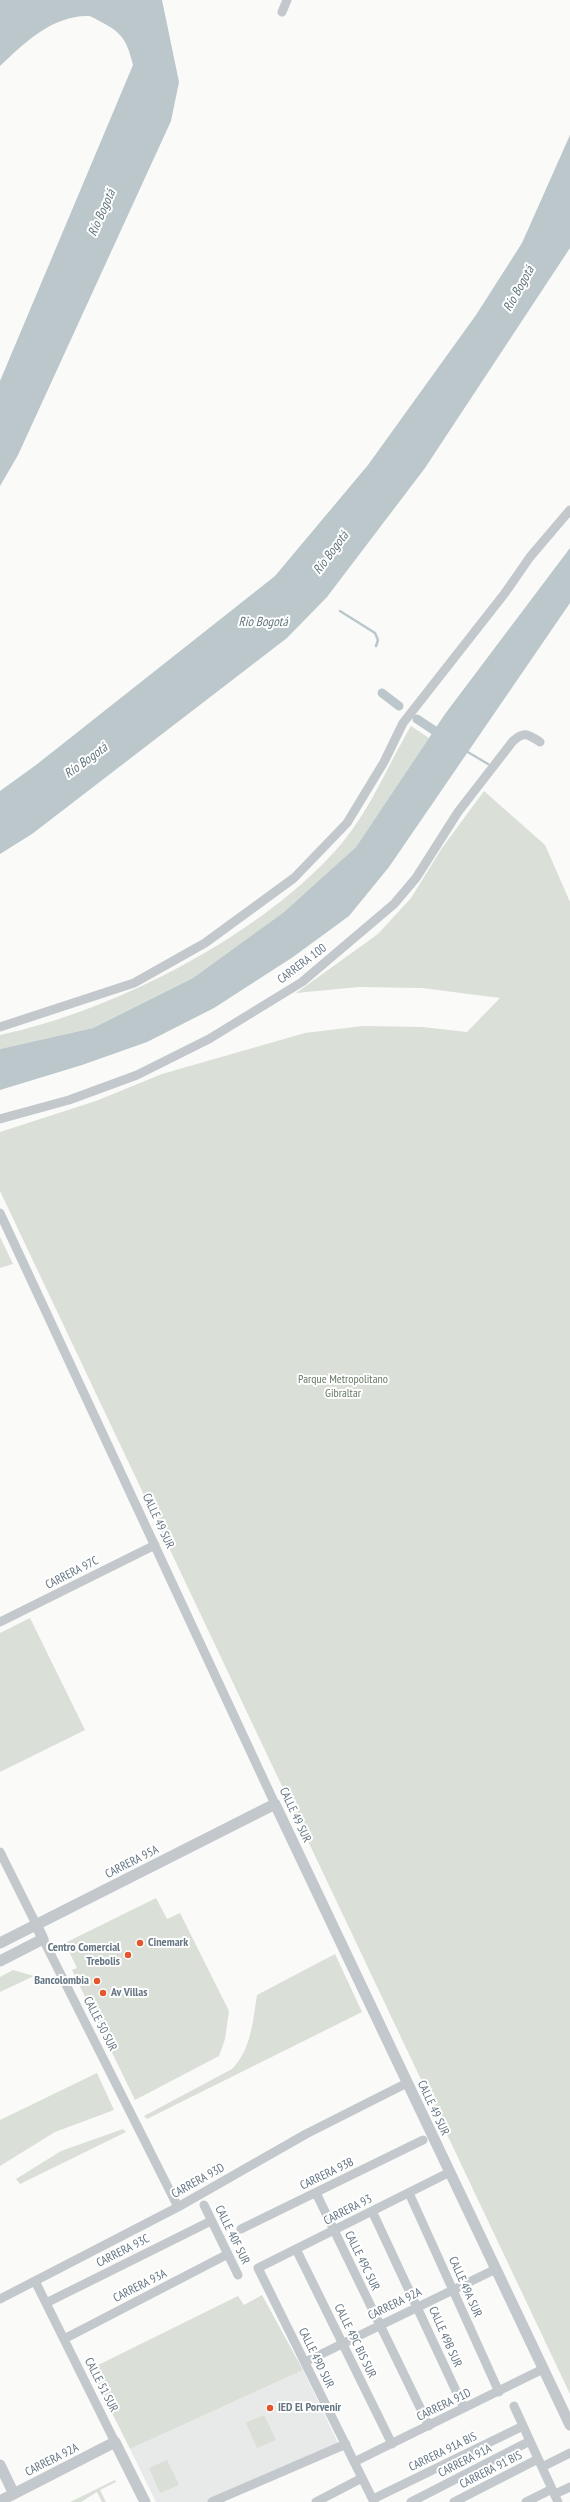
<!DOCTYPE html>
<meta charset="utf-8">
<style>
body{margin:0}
canvas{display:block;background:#fafaf8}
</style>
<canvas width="570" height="2502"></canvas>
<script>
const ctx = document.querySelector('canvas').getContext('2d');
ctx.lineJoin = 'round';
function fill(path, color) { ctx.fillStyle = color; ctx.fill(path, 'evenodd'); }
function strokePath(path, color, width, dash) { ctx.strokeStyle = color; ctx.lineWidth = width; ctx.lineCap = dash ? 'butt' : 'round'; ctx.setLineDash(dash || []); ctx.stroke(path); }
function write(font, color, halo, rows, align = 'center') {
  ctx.font = font + ' "PT Sans Narrow",sans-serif'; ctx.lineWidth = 4; ctx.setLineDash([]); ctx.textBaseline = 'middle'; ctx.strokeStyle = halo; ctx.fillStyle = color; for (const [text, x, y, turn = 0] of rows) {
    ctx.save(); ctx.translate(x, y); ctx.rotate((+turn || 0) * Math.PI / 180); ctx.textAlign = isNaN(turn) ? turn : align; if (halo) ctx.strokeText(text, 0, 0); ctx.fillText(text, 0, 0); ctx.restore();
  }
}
fill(new Path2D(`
 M303,2370L339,2445L207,2502H156L130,2449Z`), '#e8e9e9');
fill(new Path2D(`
 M411,726L429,738L356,847L284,912L193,978L93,1028L0,1049V1035C115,1011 266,933 342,843C371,808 388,765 411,726Z
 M484,791L545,845L570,902V2394L0,1191V1132L96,1101L162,1074L305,1033L363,1026L423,1027L467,1032L500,998L422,988L359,987L296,993L378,934L411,898L442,848Z
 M0,1237L13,1264L0,1268Z
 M30,1618L85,1730L0,1772V1633Z
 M156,1898L167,1919L180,1913L229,2011L225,2039L219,2056L135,2100L72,1970L77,1968L65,1943Z
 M335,1954L362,2012L147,2119L144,2116L232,2069C251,2050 253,2021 257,1995Z
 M13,1970L34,1976L0,1992V1977Z
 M97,2073L114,2110L55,2132L0,2166V2120Z
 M123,2129L126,2132L20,2184L16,2179L61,2151Z
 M262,2295L303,2370L130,2449L90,2369L238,2296L244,2305Z
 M264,2415L276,2440L257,2448L246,2423Z
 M167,2460L179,2485L160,2493L149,2468Z
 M115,2480L116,2482L100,2490L106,2502H102L97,2492L81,2502H70Z`), '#dadfd7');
fill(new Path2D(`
 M0,0H162L179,82L171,121L18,455L0,486V381L133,65C128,45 124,34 105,24C100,22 94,17 89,16C53,15 24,43 0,66Z
 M570,135V248L425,468L327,597L287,638L32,834L0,854V791L36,765L275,576L368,465L476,315L522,243Z
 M570,548V603L389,867L349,916L293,957L214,1008L147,1042L82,1065L0,1090V1049L93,1028L193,978L284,912L356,847L445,714Z`), '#bbc7cb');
strokePath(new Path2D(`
 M340,611L375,633L378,640L376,646
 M466,751L488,764`), '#bbc7cb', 2.5);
strokePath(new Path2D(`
 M382,693L399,706
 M417,719L444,737`), '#bbc7cb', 9);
strokePath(new Path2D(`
 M282,12L287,0
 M0,1027L134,983L205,943L294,878L347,823L384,762L403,723L505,593L530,557L570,510
 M0,1119L69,1100L137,1075L209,1039L302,982L394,904L416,878L458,812L513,741C524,731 528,734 540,742
 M0,1213L275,1804
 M0,1622L155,1545
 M0,1852L36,1924
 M43,1939L178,2207
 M316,2193L429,2426
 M409,2193L499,2392
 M204,2205L238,2275
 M372,2211L464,2408
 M241,2229L423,2140
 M296,2249L392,2444
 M35,2281L115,2442
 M0,2299L178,2207L306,2134L407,2083
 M46,2303L211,2221
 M64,2339L228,2254
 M305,2362L496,2269
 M514,2406L558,2502
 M354,2462L543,2369
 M542,2467L570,2453
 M555,2494L570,2487
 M373,2499L523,2426
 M212,2502L346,2444
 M316,2502L362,2478
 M374,2502L258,2268L450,2172
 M411,2502L530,2441
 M454,2502L538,2459
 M526,2502L552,2489`), '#c3c8cc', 9);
strokePath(new Path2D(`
 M0,1943L275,1804L570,2425
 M0,1961L43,1939L36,1924
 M0,2465L14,2494
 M0,2501L115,2442L145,2502`), '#c3c8cc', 11);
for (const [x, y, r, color] of [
 [140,1943,4,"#e4572e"],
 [128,1955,4,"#e4572e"],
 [97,1981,4,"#e4572e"],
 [103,1993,4,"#e4572e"],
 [270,2408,4,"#e4572e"]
]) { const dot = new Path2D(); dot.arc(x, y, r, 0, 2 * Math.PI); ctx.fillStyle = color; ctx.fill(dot); strokePath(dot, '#fff', 1.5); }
write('12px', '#657683', '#fff', [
 ["CARRERA 100",302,964,-37],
 ["CALLE 49 SUR",158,1521,65],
 ["CARRERA 97C",72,1573,-27],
 ["CALLE 49 SUR",295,1815,65],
 ["CARRERA 95A",132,1862,-27],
 ["CALLE 50 SUR",100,2024,63],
 ["CALLE 49 SUR",433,2108,65],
 ["CARRERA 93B",327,2174,-26],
 ["CARRERA 93D",198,2181,-29],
 ["CARRERA 93",348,2210,-27],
 ["CALLE 40F SUR",232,2235,64],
 ["CARRERA 93C",123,2251,-27],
 ["CALLE 49C SUR",362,2261,64],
 ["CARRERA 93A",140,2286,-27],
 ["CALLE 49A SUR",465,2287,66],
 ["CARRERA 92A",395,2304,-26],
 ["CALLE 49B SUR",445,2337,66],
 ["CALLE 49C BIS SUR",355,2341,64],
 ["CALLE 49D SUR",316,2358,64],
 ["CALLE 51 SUR",101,2385,63],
 ["CARRERA 91D",444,2405,-26],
 ["CARRERA 91A BIS",443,2452,-26],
 ["CARRERA 92A",52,2460,-27],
 ["CARRERA 91A",465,2461,-27],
 ["CARRERA 91 BIS",491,2470,-27]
]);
write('12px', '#687a64', '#fff', [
 ["Parque Metropolitano",343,1380],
 ["Gibraltar",343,1394]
]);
write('bold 12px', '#657683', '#fff', [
 ["Cinemark",148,1943],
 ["Centro Comercial",120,1948,"right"],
 ["Trebolis",120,1962,"right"],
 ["Bancolombia",89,1981,"right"],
 ["Av Villas",111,1993],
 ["IED El Porvenir",278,2408]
], 'left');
write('italic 13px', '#60757c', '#fff', [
 ["Río Bogotá",102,213,-66],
 ["Río Bogotá",519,289,-61],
 ["Río Bogotá",331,553,-53],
 ["Rio Bogotá",263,622],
 ["Río Bogotá",86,761,-36]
]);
</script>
